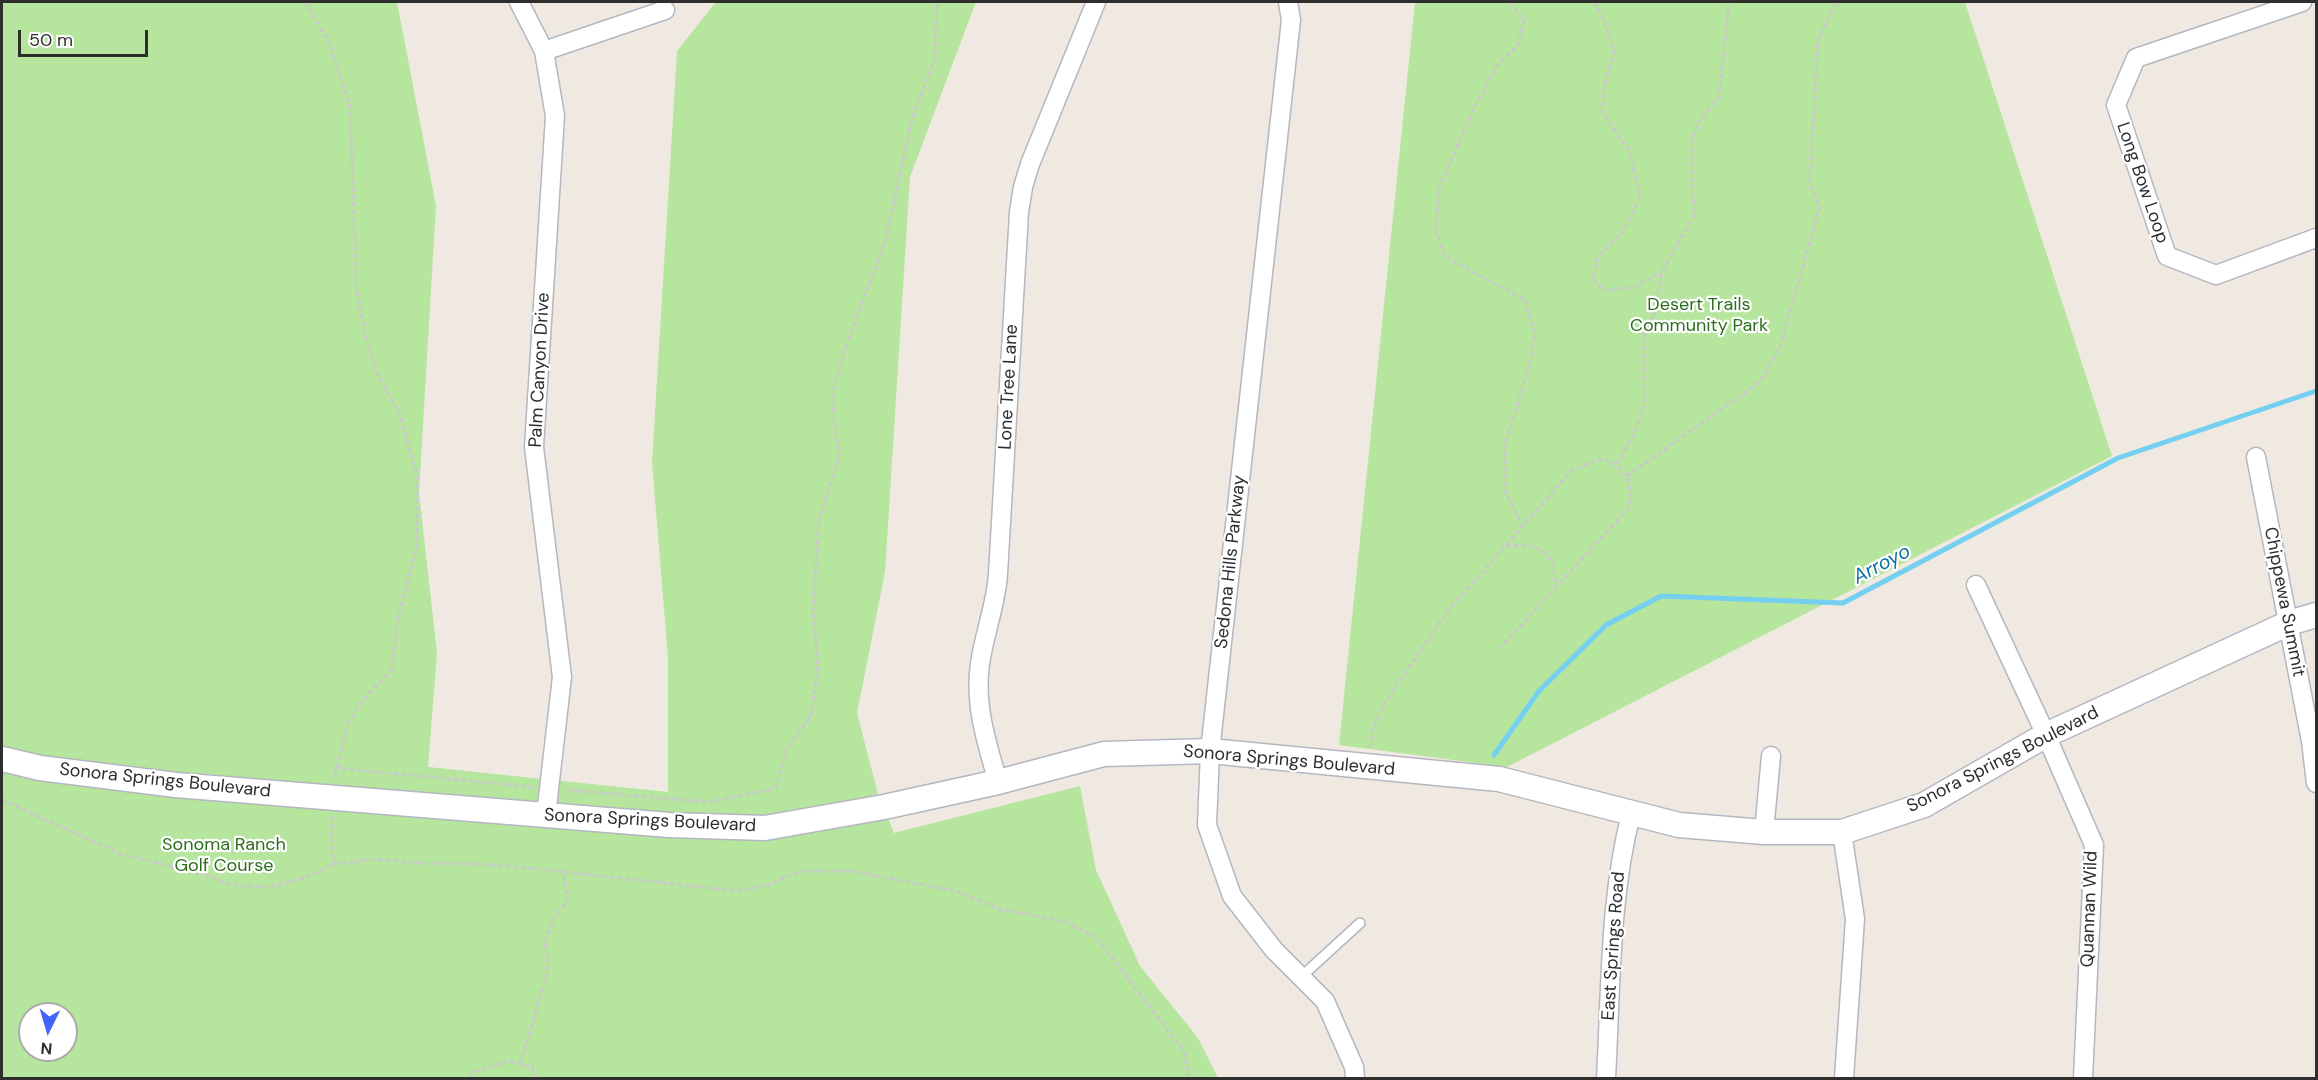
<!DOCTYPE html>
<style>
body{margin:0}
#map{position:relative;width:2318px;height:1080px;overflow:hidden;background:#efe9e1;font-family:"DM Sans",sans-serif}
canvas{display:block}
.frame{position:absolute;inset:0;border:3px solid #2e2e2e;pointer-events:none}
.north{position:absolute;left:18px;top:1002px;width:60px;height:60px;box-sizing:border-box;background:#fff;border:2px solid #ababab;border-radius:50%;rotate:185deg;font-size:16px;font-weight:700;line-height:24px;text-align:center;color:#2e2e2e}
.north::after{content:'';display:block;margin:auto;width:21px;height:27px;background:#4264fb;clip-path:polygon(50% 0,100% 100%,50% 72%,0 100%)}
.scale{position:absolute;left:18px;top:30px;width:130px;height:27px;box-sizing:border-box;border:3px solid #2e2e2e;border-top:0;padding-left:8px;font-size:18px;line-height:21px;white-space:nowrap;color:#2e2e2e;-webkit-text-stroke:4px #fff;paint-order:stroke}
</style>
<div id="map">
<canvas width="2318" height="1080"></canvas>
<div class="frame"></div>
<div class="north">N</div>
<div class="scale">50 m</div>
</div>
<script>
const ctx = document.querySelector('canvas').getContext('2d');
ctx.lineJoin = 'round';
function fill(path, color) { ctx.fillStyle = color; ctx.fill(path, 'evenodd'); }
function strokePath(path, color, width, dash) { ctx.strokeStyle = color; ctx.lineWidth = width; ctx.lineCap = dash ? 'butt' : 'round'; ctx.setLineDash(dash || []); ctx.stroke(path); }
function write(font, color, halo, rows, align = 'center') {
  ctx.font = font + ' "DM Sans",sans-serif'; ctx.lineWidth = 4.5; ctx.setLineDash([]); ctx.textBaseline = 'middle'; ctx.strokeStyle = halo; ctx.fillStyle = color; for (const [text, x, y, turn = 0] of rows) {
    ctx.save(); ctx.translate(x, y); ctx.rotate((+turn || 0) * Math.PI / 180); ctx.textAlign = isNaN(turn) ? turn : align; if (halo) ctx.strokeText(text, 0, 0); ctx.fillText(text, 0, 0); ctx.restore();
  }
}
fill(new Path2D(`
 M2,2H397L436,206L419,493L437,653L428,767L668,792V658L652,462L677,51L716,2H976L910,177L885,572L857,713L878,794L894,833L1080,786L1096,870L1140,966L1198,1038L1218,1078H2ZM30,1014H66V1050H30Z
 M1415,2H1965L2112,456L1507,767L1339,745Z`), '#b6e59e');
strokePath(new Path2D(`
 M1494,755L1539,691L1606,625L1661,596L1843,603L2118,458L2316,391`), '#75cff0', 5);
const lane = new Path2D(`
 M1301,977L1360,923`);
const street = new Path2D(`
 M519,2L544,51L555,116L534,447L562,677L546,815
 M1288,2L1291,20L1210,751L1207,825L1232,896L1274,950L1325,1001L1354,1067L1355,1078
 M2302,2L2136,58L2116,105L2167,256L2216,275L2316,238
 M544,51L665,10
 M2256,457L2311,741L2316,783
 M1976,585L2046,735L2094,845L2083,1078
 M998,782C987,744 974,705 980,664C984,634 996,605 998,574L1019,212L1023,187L1030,164L1096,2
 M1764,832L1771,756
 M1842,832L1855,919L1844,1078
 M1606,1078C1611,990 1609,900 1631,814`);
const secondary = new Path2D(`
 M2,759L40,768L176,785L669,825L765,828L884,807L998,782L1104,754L1210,751L1499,779L1679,825L1764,832H1842L1924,805L2046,735L2289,623L2316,615`);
strokePath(lane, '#b4b7c1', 12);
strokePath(street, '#b4b7c1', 21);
strokePath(secondary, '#b4b7c1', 27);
strokePath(new Path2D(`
 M305,2L330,44L350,107L357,293L365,334L375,369L400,415L417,475V546L397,622L392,670L369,693L348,722L337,768
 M1510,2L1524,21L1518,45L1498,64L1475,106L1439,188L1436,231L1444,256L1525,300L1535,334L1528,372L1505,442V490L1522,526
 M1594,2L1603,18L1614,52L1605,83L1602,111L1630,153L1640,197L1624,230L1598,256L1593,278L1604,291L1634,287L1661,272
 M1617,464L1636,430L1645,401L1643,364L1645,335L1654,313L1662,272L1695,213L1691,180V142L1700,120L1719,97L1729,2
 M1627,476L1760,382L1780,347L1820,206L1810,183L1818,41L1836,2
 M1506,546C1536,543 1557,550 1555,586
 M1370,748L1373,729L1385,702L1447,612L1572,470L1602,458C1627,468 1634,482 1628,509L1500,648
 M335,777L336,768L533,787
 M567,790L709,802L776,788L787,749L811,716L818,666L813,610L819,520L839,457L832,398L845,348L885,242L912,119L935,58L937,2
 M2,800L121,854L207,875L231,885L269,887L304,878L334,864L375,859L420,863L481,864L538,869L737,891L771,884L800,871H852L956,891L999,909L1063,921L1096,937L1184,1051L1189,1078
 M332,816L331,845L334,864
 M520,1064L546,978L548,961L545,941L556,915L567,901L564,873
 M470,1078L473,1073L507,1061L532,1067L537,1078`), '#c9c9c9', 3, [4.5, 3]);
strokePath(lane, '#fff', 9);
strokePath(street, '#fff', 18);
strokePath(secondary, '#fff', 24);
write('18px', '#2e2e2e', '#fff', [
 ["Long Bow Loop",2142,183,71],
 ["Palm Canyon Drive",540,370,-87],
 ["Lone Tree Lane",1009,387,-87],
 ["Sedona Hills Parkway",1231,562,-84],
 ["Chippewa Summit",2284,602,79],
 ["Sonora Springs Boulevard",2003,760,-27],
 ["Sonora Springs Boulevard",1289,761,5],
 ["Sonora Springs Boulevard",165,781,6],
 ["Sonora Springs Boulevard",650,821,3],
 ["Quannan Wild",2090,909,-88],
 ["East Springs Road",1614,946,-86]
]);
write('18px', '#2c6e1b', '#fff', [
 ["Desert Trails",1699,305],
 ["Community Park",1699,326],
 ["Sonoma Ranch",224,845],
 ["Golf Course",224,866]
]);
write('italic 20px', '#0d6fa3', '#fff', [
 ["Arroyo",1882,565,-28]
]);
</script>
